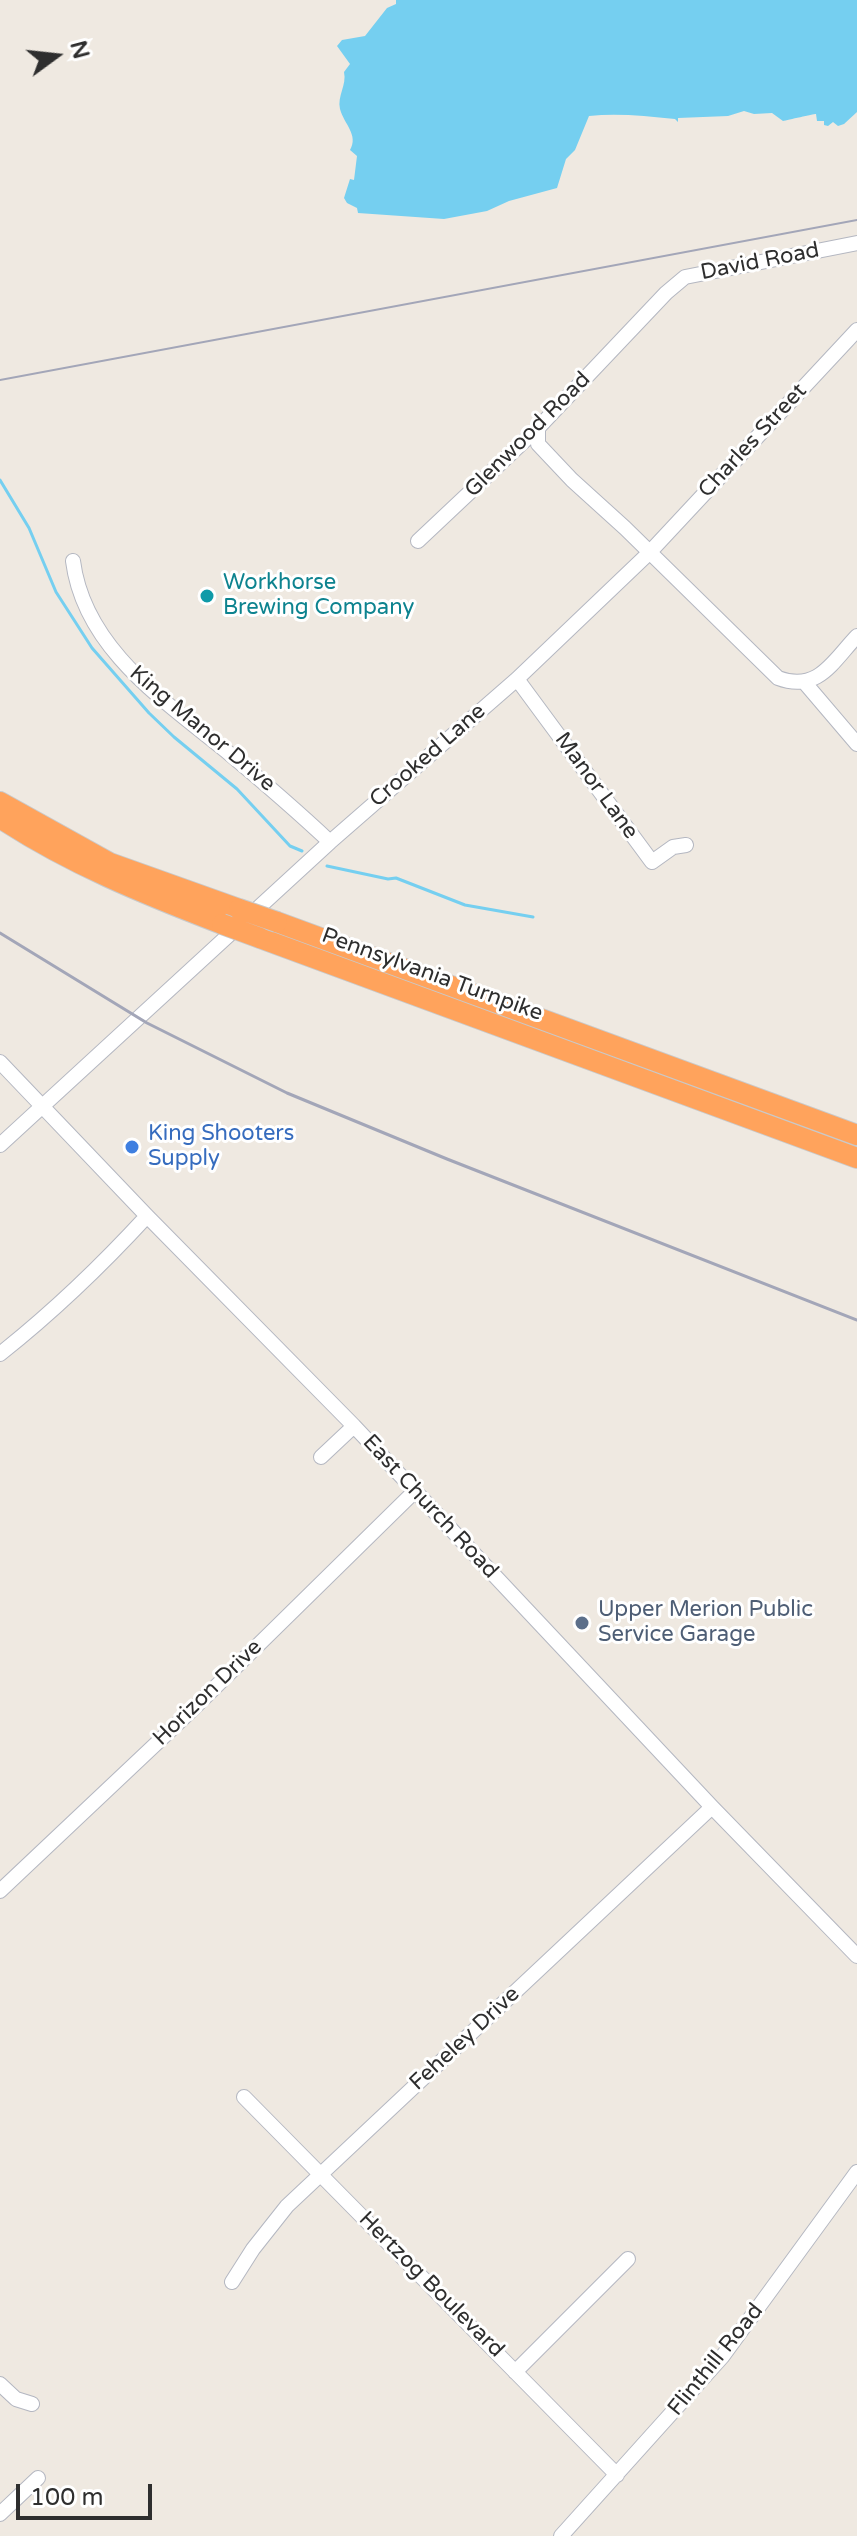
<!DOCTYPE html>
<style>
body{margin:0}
#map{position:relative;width:857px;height:2536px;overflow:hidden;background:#efe9e1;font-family:"Varela Round",sans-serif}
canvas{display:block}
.north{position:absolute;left:16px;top:16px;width:80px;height:80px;-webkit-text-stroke:6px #fff;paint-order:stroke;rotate:75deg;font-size:22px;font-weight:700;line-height:32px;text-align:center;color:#2e2e2e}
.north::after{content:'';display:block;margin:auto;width:28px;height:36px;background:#2e2e2e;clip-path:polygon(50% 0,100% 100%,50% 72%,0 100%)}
.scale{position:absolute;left:16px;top:2484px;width:136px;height:36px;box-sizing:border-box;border:4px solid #2e2e2e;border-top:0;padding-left:10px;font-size:24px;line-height:28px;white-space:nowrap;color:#2e2e2e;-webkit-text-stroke:6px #fff;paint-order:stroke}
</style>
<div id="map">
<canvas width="857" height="2536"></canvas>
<div class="north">N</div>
<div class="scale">100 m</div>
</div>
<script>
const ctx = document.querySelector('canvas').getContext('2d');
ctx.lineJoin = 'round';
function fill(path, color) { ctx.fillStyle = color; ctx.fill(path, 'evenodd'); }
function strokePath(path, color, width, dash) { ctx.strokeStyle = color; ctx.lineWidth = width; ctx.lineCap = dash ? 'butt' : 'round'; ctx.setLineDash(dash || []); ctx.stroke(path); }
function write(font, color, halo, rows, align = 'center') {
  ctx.font = font + ' "Varela Round",sans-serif'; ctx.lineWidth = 6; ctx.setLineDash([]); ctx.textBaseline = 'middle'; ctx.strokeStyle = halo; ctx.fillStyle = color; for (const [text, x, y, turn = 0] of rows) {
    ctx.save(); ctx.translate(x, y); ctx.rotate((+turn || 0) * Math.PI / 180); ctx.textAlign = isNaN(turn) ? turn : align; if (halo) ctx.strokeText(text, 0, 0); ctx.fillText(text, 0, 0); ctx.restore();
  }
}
fill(new Path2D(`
 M396,0H857V112L844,124L838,126L833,122L828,126L824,125V121H817L816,114C813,114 788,120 783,121L772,113L754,114L744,111L728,116L678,118V122L675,119C645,116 617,113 589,116L575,150L566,159L557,188L509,201L487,211L444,219L358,213L357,208L347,203L344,198L350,179L354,180L357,156L350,150C359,135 344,124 340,109C337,96 347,85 344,72L350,64L337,46L342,40L365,36L387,8L396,4Z`), '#75cff0');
strokePath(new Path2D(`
 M0,480L29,528L56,592L92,648L149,713L174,737L237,789L290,846L302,851
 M327,866L388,879L396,878L465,905L533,917`), '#75cff0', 3);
const minor = new Path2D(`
 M538,428V444L572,480L625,528L778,678C818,693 833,661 857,636
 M418,541L538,428L666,293L685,277L857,243
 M73,561C84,647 162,699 225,750C261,780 296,810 330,842
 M517,679L652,862L673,847L686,845
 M805,683L857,744
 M0,1062L147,1216L354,1426L712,1807L857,1956
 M0,1145L330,842L517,679L649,553L857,330
 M0,1354C53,1312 101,1266 147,1216
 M321,1457L354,1426
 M0,1891L195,1707L414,1492
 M244,2097L617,2475
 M232,2282L253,2249L287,2206L712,1807
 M515,2372L628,2259
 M0,2384L16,2399L32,2404
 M0,2514L38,2478
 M561,2536L722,2357L857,2172`);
const highway = new Path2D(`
 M0,802L110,863L239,909
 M0,818C70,864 144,894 222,924
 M277,922L857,1135
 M260,938L857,1158`);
strokePath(minor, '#b4b7c1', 16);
strokePath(highway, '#c9c9c9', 22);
strokePath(minor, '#fff', 14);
strokePath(highway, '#ffa35c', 20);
strokePath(new Path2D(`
 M0,380L857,220`), '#a3a6b8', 2);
strokePath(new Path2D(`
 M0,933L147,1023L287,1093L447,1159L857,1320`), '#a3a6b8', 3);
const highwayBridge = new Path2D(`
 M239,909L277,922
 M222,924L260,938`);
strokePath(highwayBridge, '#c9c9c9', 22, []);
strokePath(highwayBridge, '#ffa35c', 20);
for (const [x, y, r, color] of [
 [207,596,8,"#0f9aa8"],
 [132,1147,8,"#3f7fe0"],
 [582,1623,8,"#5c6f8a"]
]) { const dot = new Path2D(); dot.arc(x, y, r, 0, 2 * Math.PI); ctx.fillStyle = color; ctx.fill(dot); strokePath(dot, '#fff', 3); }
write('22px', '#2e2e2e', '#fff', [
 ["David Road",760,262,-11],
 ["Glenwood Road",528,435,-45],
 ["Charles Street",753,441,-47],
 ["King Manor Drive",202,729,40],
 ["Crooked Lane",428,756,-41],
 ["Manor Lane",596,786,54],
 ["Pennsylvania Turnpike",432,975,20],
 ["East Church Road",430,1507,47],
 ["Horizon Drive",208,1693,-44],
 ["Feheley Drive",465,2039,-43],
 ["Hertzog Boulevard",431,2285,45],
 ["Flinthill Road",716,2360,-51]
]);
write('22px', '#0d838f', '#fff', [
 ["Workhorse",223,583],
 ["Brewing Company",223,608]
], 'left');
write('22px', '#366cbe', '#fff', [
 ["King Shooters",148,1134],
 ["Supply",148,1159]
], 'left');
write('22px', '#4e5e75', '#fff', [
 ["Upper Merion Public",598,1610],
 ["Service Garage",598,1635]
], 'left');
</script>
